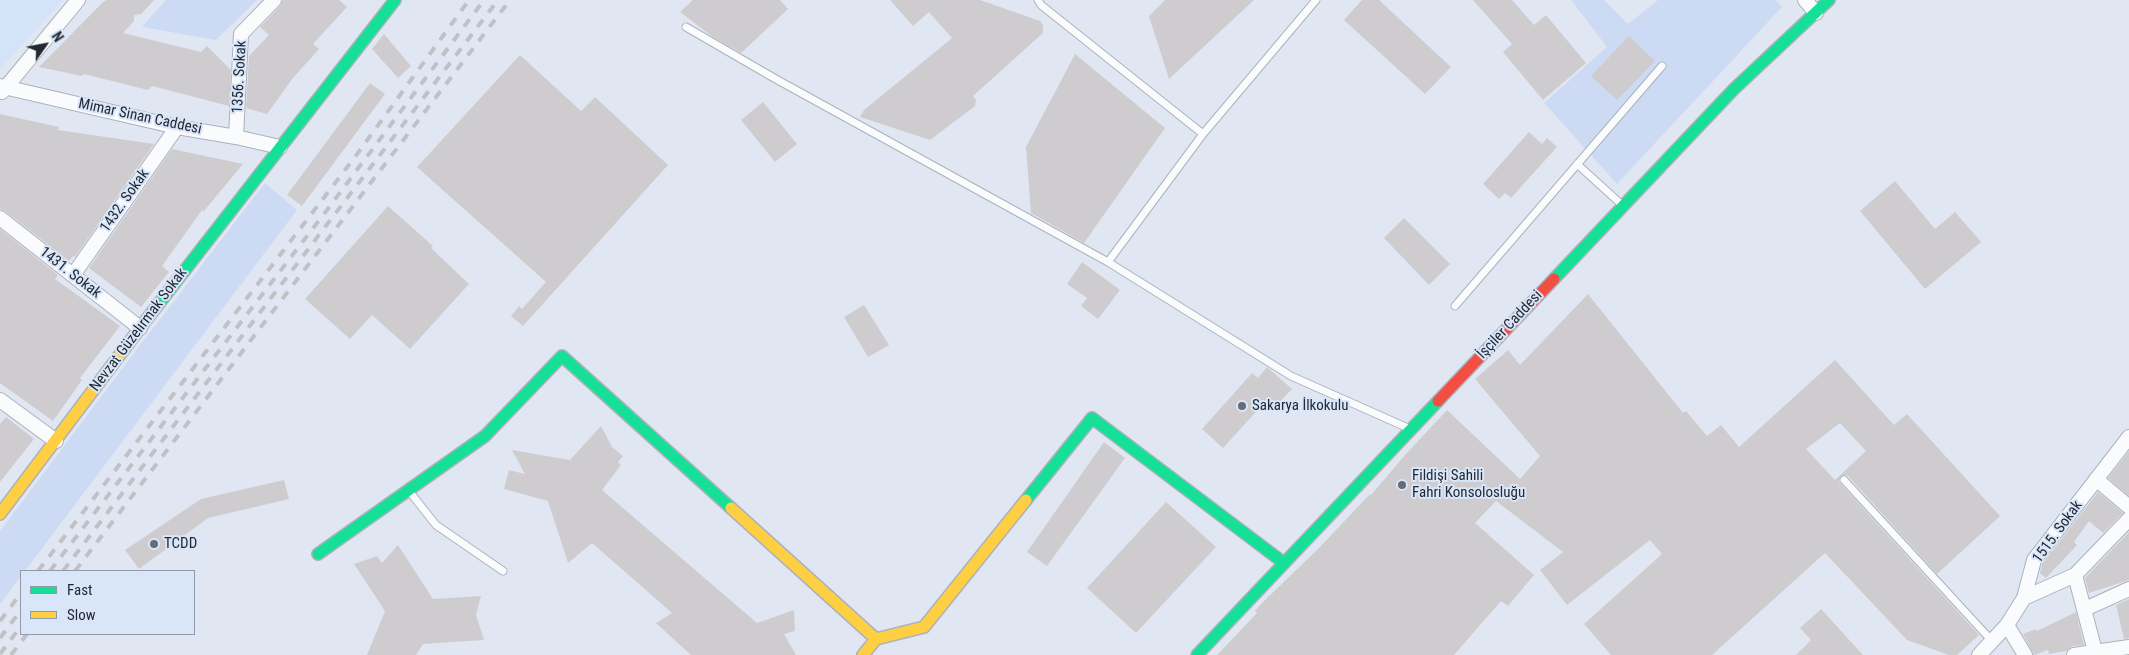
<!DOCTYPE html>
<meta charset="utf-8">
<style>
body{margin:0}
#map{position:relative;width:2129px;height:655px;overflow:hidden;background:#e1e7f2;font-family:"Roboto Condensed",sans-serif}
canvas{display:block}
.legend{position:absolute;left:20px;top:570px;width:175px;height:65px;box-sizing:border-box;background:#d9e6fa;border:1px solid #909aaa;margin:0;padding:6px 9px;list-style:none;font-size:15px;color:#232932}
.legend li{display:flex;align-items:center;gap:10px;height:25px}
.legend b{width:25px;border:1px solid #909aaa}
.north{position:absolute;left:20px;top:20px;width:50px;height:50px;-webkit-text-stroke:4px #d9e6fa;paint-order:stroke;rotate:57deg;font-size:14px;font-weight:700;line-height:20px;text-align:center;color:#232932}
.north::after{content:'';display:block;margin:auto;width:18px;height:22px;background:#232932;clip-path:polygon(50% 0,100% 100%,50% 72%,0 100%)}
</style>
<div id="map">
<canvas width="2129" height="655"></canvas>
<ul class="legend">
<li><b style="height:6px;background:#16e098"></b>Fast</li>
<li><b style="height:6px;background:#ffcf43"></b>Slow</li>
</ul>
<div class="north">N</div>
</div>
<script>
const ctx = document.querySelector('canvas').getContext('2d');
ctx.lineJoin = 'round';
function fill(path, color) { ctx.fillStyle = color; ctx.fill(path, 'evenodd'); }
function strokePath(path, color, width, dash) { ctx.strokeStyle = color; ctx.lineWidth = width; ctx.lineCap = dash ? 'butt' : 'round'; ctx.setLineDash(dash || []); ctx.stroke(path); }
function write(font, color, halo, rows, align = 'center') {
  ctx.font = font + ' "Roboto Condensed",sans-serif'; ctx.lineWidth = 4; ctx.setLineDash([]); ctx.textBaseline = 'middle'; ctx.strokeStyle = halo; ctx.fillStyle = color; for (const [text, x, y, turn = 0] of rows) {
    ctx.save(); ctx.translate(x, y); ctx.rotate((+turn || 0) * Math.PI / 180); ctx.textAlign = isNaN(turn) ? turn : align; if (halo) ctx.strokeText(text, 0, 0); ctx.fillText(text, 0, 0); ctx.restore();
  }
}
fill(new Path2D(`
 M0,0H63L0,69Z`), '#d5e3f9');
fill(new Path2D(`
 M166,0H257L216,40L142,27Z
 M1571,0H1604L1628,24L1658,0H1776L1782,7L1617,184L1544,103L1607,47Z
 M265,183L297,210L25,571H21V576L0,604V531L137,349Z`), '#ccdbf3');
fill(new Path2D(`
 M107,0H154L141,14L134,15V21L123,33L201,52L207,46L231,70L229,106L152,86L148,90L84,74L82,76L39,67L103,2Z
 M283,0H339L347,7L313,44L319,49L293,78L267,114L246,108L249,56L269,35L260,27L280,6Z
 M693,0H780L788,9L741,53L713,37L680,12Z
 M890,0H980L1040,21L1043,25V33L973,96L976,100L975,106L930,140L860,117L864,110L952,38L929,12L913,26Z
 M1165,0H1254L1169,79L1149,16Z
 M1362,0H1379L1451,67L1425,94L1344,20Z
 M1473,0H1512L1534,25L1546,15L1586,63L1543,100L1503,52L1512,44Z
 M384,34L411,66L398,78L372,49Z
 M1629,36L1655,61L1617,100L1591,76Z
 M1075,54L1165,128L1084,243L1031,213L1026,147Z
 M520,55L581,111L595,97L668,165L523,326L511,316L519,306L522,309L546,282L417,167Z
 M370,83L385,94L302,206L287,195Z
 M763,102L797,144L775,162L741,120Z
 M0,114L59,127L58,130L154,144L75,257L73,256L69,261L5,211L0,209Z
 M1529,132L1542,144L1547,138L1557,147L1511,198L1505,193L1499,199L1483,184Z
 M172,149L243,164L204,211L202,210L162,266L169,272L141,307L89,268Z
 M1895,181L1935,229L1955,212L1981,242L1925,289L1860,211Z
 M388,206L433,246L431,248L469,284L410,349L372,315L350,339L305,299Z
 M1404,218L1450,264L1429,285L1384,238Z
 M0,229L58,275L55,279L120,326L80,378L82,380L53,421L0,383Z
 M1082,262L1120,290L1098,319L1081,306L1087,298L1067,284Z
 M1588,294L1683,413L1686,411L1707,436L1721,425L1739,447L1835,360L1894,425L1907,414L2000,516L1937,574L1848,476H1841L1839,482L1979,635L1957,655H1949L1907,640L1825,553L1712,655H1611L1584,624L1662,554L1650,540L1567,605L1540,570L1563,552L1496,501L1475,523L1534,575L1508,606L1501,601L1454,655H1217L1257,613L1255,611L1263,602L1319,548L1370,494L1371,495L1405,455L1447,410L1520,479L1540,456L1475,379L1508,350L1520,365ZM1840,423L1866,451L1835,480L1806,449Z
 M864,305L889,345L868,357L844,317Z
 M1267,367L1292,389L1272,410L1264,403L1223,448L1202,429L1252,373L1258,378Z
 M6,417L34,439L0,482V424Z
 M601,426L612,447L623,456L618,462L621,465L602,490L757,623L794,610L795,631L784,634L796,655H691L656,623L672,613L592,543L568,563L548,501L504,489L509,470L525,474L512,450L570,460Z
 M1104,442L1125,458L1047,566L1027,552Z
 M2129,451V496L2108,478Z
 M284,480L289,499L208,518L139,569L125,550L201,499Z
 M2098,492L2123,513L2103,533L2089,521L2074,542L2077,545L2046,578L2040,573L2042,564Z
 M1166,502L1216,547L1136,633L1087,588Z
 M2129,532V580L2089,593L2085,578Z
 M398,545L433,599L481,596L476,615L484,640L423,644L416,655H367L385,611L354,564L377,556L382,563Z
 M2129,599V638L2124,639L2116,605Z
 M1821,609L1863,655H1796L1811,640L1800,628Z
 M2076,612L2084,645L2072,646L2066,651L2049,654L2048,650L2034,655L2023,634L2036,629L2037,631Z`), '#cfcccf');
const lane = new Path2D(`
 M1038,0L1041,5L1203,134
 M686,27L774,78L1108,262L1291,376L1408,428
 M1577,164L1621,204
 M1108,262L1203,134L1316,0
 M1455,306L1662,66
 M1844,480L1992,641
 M409,491L436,525L503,571`);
const street = new Path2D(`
 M1805,0L1816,13
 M0,86L177,127L236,137L280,147
 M2,92L78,0
 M236,137L241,34L274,0
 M0,218L140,328
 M73,275L177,127
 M0,400L56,441
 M2096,479L2129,507
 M2075,575L2129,519
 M2024,598L2075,575L2096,655
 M2085,609L2129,589
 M2007,625L2025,655
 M1979,655L2007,625L2024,598L2034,560L2129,437
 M2074,655L2129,647`);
const fast = new Path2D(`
 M1554,279L1734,89L1829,0
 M143,324L395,0
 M1026,500L1092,418L1284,563
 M318,554L485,436L562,356L731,508
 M1197,655L1438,401`);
const slow = new Path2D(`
 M731,508L876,639
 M0,514L143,324
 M863,655L876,639L924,627L1026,500`);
const jam = new Path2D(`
 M1438,401L1554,279`);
strokePath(lane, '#acb2bb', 9);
strokePath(street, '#acb2bb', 16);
strokePath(fast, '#acb2bb', 14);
strokePath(slow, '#acb2bb', 14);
strokePath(jam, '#acb2bb', 14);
strokePath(lane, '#fafbfd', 7);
strokePath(street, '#fafbfd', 14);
strokePath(fast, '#16e098', 11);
strokePath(slow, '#ffcf43', 11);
strokePath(jam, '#f24e42', 11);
strokePath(new Path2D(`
 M38,571L355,157L469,0
 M50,571L327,210L484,0
 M63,571L498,0
 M75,571L510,0
 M0,621L21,593
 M0,638L21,610
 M0,654L21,626
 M11,655L27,634`), '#bfc1c4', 4, [9, 9]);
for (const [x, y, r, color] of [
 [1242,406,5,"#666c75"],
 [1402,485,5,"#666c75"],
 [154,544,5,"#666c75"]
]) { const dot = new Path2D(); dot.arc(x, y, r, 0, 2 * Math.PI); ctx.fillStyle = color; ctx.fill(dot); strokePath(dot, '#d9e6fa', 2); }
write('15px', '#232932', '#d9e6fa', [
 ["1356. Sokak",240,77,-87],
 ["Mimar Sinan Caddesi",140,117,12],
 ["1432. Sokak",125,201,-55],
 ["1431. Sokak",70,273,38],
 ["İşçiler Caddesi",1510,325,-47],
 ["Nevzat Güzelırmak Sokak",139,330,-53],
 ["1515. Sokak",2058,532,-54]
]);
write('15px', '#232932', '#d9e6fa', [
 ["Sakarya İlkokulu",1252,406],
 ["Fildişi Sahili",1412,476],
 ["Fahri Konsolosluğu",1412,493],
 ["TCDD",164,544]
], 'left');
</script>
